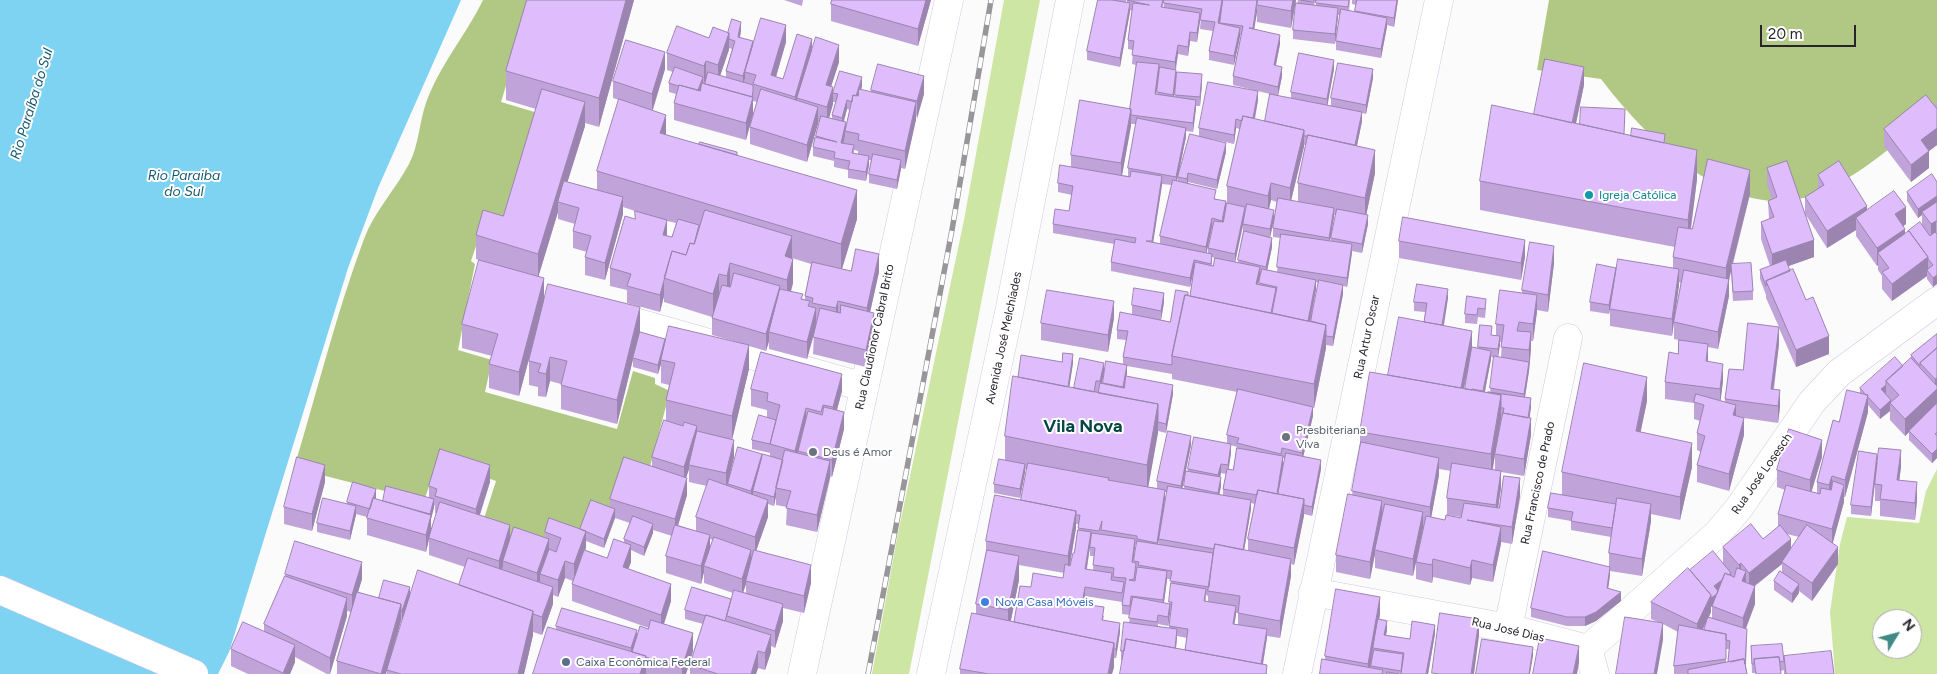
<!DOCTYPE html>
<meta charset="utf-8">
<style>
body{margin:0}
#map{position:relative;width:1937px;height:674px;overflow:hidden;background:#fbfbfb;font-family:Figtree,sans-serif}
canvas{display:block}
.north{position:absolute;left:1872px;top:609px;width:50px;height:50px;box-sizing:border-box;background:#fff;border:1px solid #a9a7ab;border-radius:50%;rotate:53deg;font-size:14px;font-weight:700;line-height:20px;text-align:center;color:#29232d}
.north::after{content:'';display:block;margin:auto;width:18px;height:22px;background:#418984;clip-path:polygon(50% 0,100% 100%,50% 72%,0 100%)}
.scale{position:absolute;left:1760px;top:25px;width:96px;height:22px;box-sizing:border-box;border:2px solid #29232d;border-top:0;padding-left:6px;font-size:15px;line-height:18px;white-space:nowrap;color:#29232d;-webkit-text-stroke:4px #fff;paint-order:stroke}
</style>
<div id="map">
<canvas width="1937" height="674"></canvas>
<div class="north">N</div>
<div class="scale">20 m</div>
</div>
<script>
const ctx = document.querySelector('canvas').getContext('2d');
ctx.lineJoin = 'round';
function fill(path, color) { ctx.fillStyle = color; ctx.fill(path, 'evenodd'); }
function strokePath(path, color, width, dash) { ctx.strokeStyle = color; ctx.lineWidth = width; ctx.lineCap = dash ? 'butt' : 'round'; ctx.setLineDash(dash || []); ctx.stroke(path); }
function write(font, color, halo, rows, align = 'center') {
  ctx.font = font + ' Figtree,sans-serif'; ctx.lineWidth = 4; ctx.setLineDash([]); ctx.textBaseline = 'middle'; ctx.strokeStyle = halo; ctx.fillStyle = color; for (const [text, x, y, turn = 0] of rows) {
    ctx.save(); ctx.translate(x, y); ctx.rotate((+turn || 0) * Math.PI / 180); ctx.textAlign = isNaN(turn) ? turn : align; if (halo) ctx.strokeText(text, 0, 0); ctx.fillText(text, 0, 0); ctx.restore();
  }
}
fill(new Path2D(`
 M1004,0H1040L909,674H872L898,533L964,220Z
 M1937,469V674H1835L1830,612L1840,544L1847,517L1919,523L1926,491ZM1882,619H1912V649H1882Z`), '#cee6a3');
fill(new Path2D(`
 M483,0H532L501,102L538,113L501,235L482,228L471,261L475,264L458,350L492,360L485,392L617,429L633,371L655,378V384L670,391L647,478L622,468L609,512L576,540L547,531L541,551L481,528L496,481L438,460L424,501L294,468C317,392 336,314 364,239C374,212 395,190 409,164C419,145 419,123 426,103C439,66 466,35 483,0Z
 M1549,0H1937V109C1901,139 1858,179 1813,195C1731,225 1646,138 1601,79L1537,70Z`), '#b1c885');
fill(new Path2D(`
 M0,0H461L378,188L348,268L229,652L218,674H0Z`), '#7ed2f2');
const street = new Path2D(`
 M603,313L864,387
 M1313,592L1508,628L1588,649
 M1508,628L1568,338
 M1588,649L1717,534L1739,508L1812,402L1839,373L1937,301
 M1588,649L1595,674
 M802,674L949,0`);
const secondary = new Path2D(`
 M0,590L194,674
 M931,674L1010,308L1070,0
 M1297,674L1439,0`);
strokePath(street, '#d4c6e1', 29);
strokePath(secondary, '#d4c6e1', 29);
strokePath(street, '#fff', 28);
strokePath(secondary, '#fff', 28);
const rail = new Path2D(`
 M868,674L952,230L991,0`);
strokePath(rail, '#98969a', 5.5);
strokePath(rail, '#fff', 4, [11]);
fill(new Path2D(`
 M527,0H634L599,127L585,123V126L567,182L597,190V171L619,100L613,98V81L665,69L653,110L666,135L737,155L857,219L842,269L851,271L879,272L870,312L874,330L866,367L813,354L814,335L807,359L769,349V341L766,351L749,346V369L732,439L734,457L728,484L762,458L770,456V453L752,449V440L767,417V410L751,406V389L842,391L837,410L844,429L832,477L830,476L817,532L786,525L787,507L776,505V496L774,506L768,504V517L756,551L811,583L804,613L783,608V621L775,648L771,646V652L765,670L758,668L756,674H690V665L703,624L685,619V610L731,601L733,593L704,583V572L701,584L666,573V556L672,536L653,530V533L644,556L631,550V562L628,569L671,601L664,624L693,651L686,674H533L556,629V626L637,636L648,629L649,628L572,601V584L573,581L565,578L558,597L553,595V604L542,635L533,632V635L524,674H387V670L459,585L465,567L429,555V540L426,552L367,535V517L356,514L350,540L317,532V523L347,504V502L375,499L383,501L429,498V486L490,482L480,515L510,538H545V532L580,529L610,508V499L652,466V457L666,420V400L669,385L661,383V364L658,374L633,367V358L665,339L741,343L712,335V317L664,302V296L660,312L627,303V290L610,286V268L635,219V211L623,207V214L605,280L585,275V257L587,252L573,248V231L575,224L558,219V212L538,277L544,298L640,331L617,424L561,409V384L550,381L546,397L538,396V387L529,385V361L534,341L519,396L489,388V364L492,356L462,348V324L488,263L476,259V235L503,216L536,109L506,100V71ZM667,221L676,223L672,237L667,236ZM792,258L811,264L805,296V300L791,292L793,283ZM689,469V482L707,486L696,517V531L678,525L687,495L686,478ZM434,505L435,506V513H437L431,531V519ZM615,518L630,523L624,539V542L607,558L585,550L586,541L604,548ZM710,539L713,540L710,548ZM746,584V593L743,592Z
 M784,0H803L802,6Z
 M832,0H931L918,46L831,21V4Z
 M1098,0H1126V3H1127V0H1164L1163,8H1164V0H1296L1291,28L1257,22V12L1254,29L1280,44L1276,65L1282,76L1278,96L1291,98V92L1334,69L1327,105L1331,106V98L1373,78L1366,114L1362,113V121L1357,146L1375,173L1366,215L1368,224L1362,253L1352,251L1347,287L1343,286V294L1333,346L1326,345V348L1314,408L1313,407V416L1303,456L1321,469L1312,516L1304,514L1294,565L1291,564V576L1280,638L1267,636L1263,665L1267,674L1121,660V651L1129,623L1130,615L1122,614V602L1085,596L1084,604L1104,616L1103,620L1120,632L1116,658H1114V667L1112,674H960V669L976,614V604L986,553V541L1021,500L1027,470L1025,469L1020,498L994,493V484L1005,460V436L1018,377L1073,363L1069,387L1074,388L1104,372L1102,383L1103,384L1106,361L1123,364V357L1126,340L1117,339V330L1132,314V305L1164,302L1161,320L1170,322L1188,295L1190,296L1194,269L1190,287L1111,271V262L1114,244L1053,233V224L1069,211L1072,195L1058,192V183L1071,167V155L1130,109L1136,65L1132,64L1133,50L1128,49V40L1132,11L1130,10L1120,67L1087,60V51ZM1200,17H1201L1200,29L1213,31L1209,51V60L1234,65L1240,35H1241L1233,76V85L1258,91L1199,128V136L1178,177V181L1177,180L1186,137V131L1193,132L1196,106H1200L1202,83L1177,72L1175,97H1174L1176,79V70L1178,54L1188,56L1190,41L1197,42ZM1159,68H1160L1157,94H1156ZM1258,91L1270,94L1265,121L1255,119L1258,100ZM1131,124H1136L1128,168V176L1122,175ZM1236,128L1240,129L1227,186V203L1226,207L1216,199L1188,183V182L1217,189L1226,152L1211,139L1234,144ZM1304,145H1306L1298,183V202L1291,201ZM1162,184L1172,185L1160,236V244L1153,242ZM1271,200L1277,202L1273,228V237L1281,238L1277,272L1267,270L1272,247L1270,237L1274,219L1269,209ZM1245,207L1246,208L1243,224V233L1238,262H1235ZM1334,215H1336L1331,238V241H1330ZM1212,227L1213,228L1208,248V253H1206ZM1212,257L1215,258L1213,266L1212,265ZM1260,274L1261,275L1259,284H1258ZM1316,282L1319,283L1311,321L1316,289ZM1127,366L1172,374V379L1237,392L1227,435V443L1188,469L1184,488H1182L1191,445L1157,481V488L1148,487L1158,431L1166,433L1173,394L1126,376ZM1231,445L1237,447L1233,470L1228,469L1231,453ZM1283,458H1285L1278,494L1283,465ZM1221,473L1226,474L1223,489V495L1219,494L1221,486L1220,477ZM1165,492H1167L1159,539V545L1158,544L1165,499ZM1251,503L1255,504L1248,539V551L1244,550L1251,509ZM1076,524H1079L1078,530L1074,553L1070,566L1076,528ZM1090,545V556H1094L1093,570L1087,569ZM1135,545H1137L1134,563H1133ZM1019,565L1064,573L1063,578L1031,587L1014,622L1011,621L1019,580ZM1167,579H1171V590L1169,604L1164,603ZM1206,595L1208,596V602H1206ZM1170,611H1171L1169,628L1158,627V624L1168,626ZM1236,613H1238V625L1234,624ZM1177,636L1187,638L1185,650L1176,648Z
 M1298,0H1315L1314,5H1316V0H1350L1349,11L1355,12L1356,5L1352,4V0H1398L1394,27L1387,25L1381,58L1336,50V41L1340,15H1338L1335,44L1293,39V30Z
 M741,31L740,37L753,45L786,42L776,77L783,79L812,50L839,62L831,87L833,104L829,118L832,119V115L836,102H833V93L862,86L861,90L871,92V90L924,94L916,118L905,169L901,168L897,189L869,183V174L871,160H869V165L866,181L848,178V170L834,167V161L813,156V147L820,122H818L807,162L750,144V127L757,102L753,101V100V114L746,140L674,120V103L676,94L669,92V83L673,72L667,70V53L709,38L728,33ZM729,48L732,49L726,71V77L720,76ZM847,109L850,110L846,126L844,122ZM854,150L858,151V154L854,153Z
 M1584,85L1576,123L1665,143L1697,179L1691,229L1750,194L1733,264L1753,291V300L1733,301L1731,271L1729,280V296L1718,349L1708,347V362L1723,381L1720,401L1725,402V399L1743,370L1779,327L1766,298V295L1760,279V270L1770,266L1761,239V222L1769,219L1768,201L1772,199L1767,185V168L1805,214V197L1818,189V175L1867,210L1906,224L1903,226L1905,234L1908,232V231L1922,226V215L1918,218L1907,201V192L1937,182V284L1933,287L1927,279V276L1892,301L1882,289V276L1878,270V265L1877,266L1856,236V230L1827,248L1806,215L1814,257L1788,266L1829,354L1796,367L1779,328V344L1774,389L1780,407L1778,423L1744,418V435L1729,491L1697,482V465L1701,452L1697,450V433L1700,421L1694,419V403L1665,399V382L1678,354L1679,340L1674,339V322L1681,283L1679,282L1672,336L1610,326V309L1611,302L1609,314L1590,311V302L1616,268H1673V257L1675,247L1480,210V181Z
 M1937,103V145L1929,151V168L1911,182L1884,146V129L1935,107V104Z
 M1399,241L1525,257L1521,280L1399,258Z
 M1554,263L1548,312L1537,310L1533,341H1531L1529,371L1525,397L1531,407L1529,418L1531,435L1524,476L1501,472V488L1498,508L1520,496L1512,544L1501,542L1493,582L1472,578L1470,585L1433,577L1432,583L1416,579V563L1413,576L1375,568V554L1370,579L1336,572V555L1352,495L1360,449V432L1388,375L1424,322L1425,312L1414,311V302L1448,298L1443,326L1472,347L1478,348L1480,325L1492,335H1496V324L1522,293V290ZM1500,342H1502L1501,357H1498ZM1471,356L1465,389L1464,388ZM1491,357L1494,358L1490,393L1485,392ZM1501,417H1502L1495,453L1501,419ZM1495,454V470L1493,469ZM1439,469L1451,471L1447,498V515L1461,517V518L1445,520L1431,517L1439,475Z
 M1467,296L1486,308L1485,318L1478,317L1477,324L1465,323V314Z
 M1114,318L1108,352L1041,340V323Z
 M1937,334V458L1932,463L1909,440V432L1905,436L1890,420V411L1880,419L1868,405V412L1845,497H1844V502L1832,543L1838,564L1812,601L1799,591V593L1792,603L1774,590V581L1782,572V564L1755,586V604L1746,629L1747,638L1746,666L1747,674H1674V666L1678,632L1663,624V640L1658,622L1651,619V602L1723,564V547L1763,539L1778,527V514L1785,490L1777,487V470L1822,457L1811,492L1817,493V482L1839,422L1860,393V388L1903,366L1911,358V355ZM1787,534L1799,537L1791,549ZM1712,606V618L1709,617L1711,612V607ZM1706,621L1704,630L1703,629ZM1726,649H1729L1728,662L1726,663Z
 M1647,401L1640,432L1692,467L1680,520L1651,514V521L1642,576L1610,571L1608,588L1621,601L1596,621L1585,626H1567L1531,617V608L1609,566V553L1611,537L1571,530V521L1548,517V508L1562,495V472Z
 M1877,462L1901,467L1899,481L1917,500L1915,520L1880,516V501H1875V484L1877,468L1871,516L1851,514V505Z
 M325,482L312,531L284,524V507Z
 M285,574L362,579L358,592L379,598L410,596L402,620H401L386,674H337V661L351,612L347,611V616L330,674H327L295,657V662L290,674H248L231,666V649L264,632V624L285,576Z
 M1380,614L1379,619L1387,630L1386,635L1410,639L1435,634L1428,674H1320L1325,660V656Z
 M1751,646L1784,657L1834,674H1784V670L1781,671V674L1752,673Z`), '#c0a3d9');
fill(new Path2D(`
 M626,0H634L599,127V98Z
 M926,0H931L918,46V29Z
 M1222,0V5L1218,32V23Z
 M1293,0H1296L1291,28V11Z
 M1397,0H1398L1394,27V18Z
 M1130,3V12L1120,67V58Z
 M1257,5V12L1253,37V28Z
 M1338,8V17L1335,44V34Z
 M1200,13V22L1197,42V33Z
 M1387,18V27L1381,58V49Z
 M741,22V31L738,46V37Z
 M786,25V42L772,90L771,75Z
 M1240,28V37L1234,65V56Z
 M1190,32V41L1188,56V47Z
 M729,33V50L718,82V65Z
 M1280,35V44L1274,74V65Z
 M812,39V56L797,98V107L795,114V97Z
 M753,41V50L745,72V78L743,85V76Z
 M839,45V62L826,102V85Z
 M1178,45V54L1175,71V62Z
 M665,52V69L652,111V94Z
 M1334,60V69L1327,108V99Z
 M706,61V78L704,83V66Z
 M1159,64V73L1155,103V94Z
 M1282,67V76L1278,96V87Z
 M1584,67V85L1571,147V130Z
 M1373,69V78L1366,114V105Z
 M1176,70V79L1173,104V95Z
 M1202,74V83L1200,106V97Z
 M924,76V94L917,119V101Z
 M703,77V86L697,102V93Z
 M862,77V86L855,111V102Z
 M833,87V104L827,125V107Z
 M753,91V114L746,140V123Z
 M1258,91V100L1252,132V123Z
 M847,100V109L842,127V118Z
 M1196,100V109L1193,132V123Z
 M585,102V126L561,203L558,202V212L538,278V254Z
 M916,102V120L905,169V151Z
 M818,107V124L807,162V145Z
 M1131,109V126L1121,181V163Z
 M1362,112V121L1355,155V146Z
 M666,115V143L660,133Z
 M1236,119V128L1234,144V135Z
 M846,122V131H845V136L841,152V143Z
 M1186,128V137L1176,186V177Z
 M1937,128V145L1929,151V168L1911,182V165L1921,140Z
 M1304,130V147L1290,205V188Z
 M1226,143V152L1217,189V180Z
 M1375,150V173L1365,221V198Z
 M1697,150V179L1688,249V220Z
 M869,156V165L866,181V172Z
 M901,160V169L897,189V180Z
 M1750,170V194L1731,269V264V271L1729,280V296L1718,349V332L1726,292V268Z
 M1188,173V182L1187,188V179Z
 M1162,176V185L1152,250V241Z
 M1271,183V200L1268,213V196Z
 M857,190V219L841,272V244Z
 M1937,196V205L1922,212V215L1918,218V209Z
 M623,197V214L605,280V263Z
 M1226,201V210L1222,230V221Z
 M1867,206V223L1856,218V230L1827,248V231Z
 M1245,207V216L1235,263V254Z
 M1906,207V224L1895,232V214Z
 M1334,208V217L1329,247V238Z
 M1274,210V219L1270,238V229Z
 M1368,215V224L1362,253V244Z
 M1212,218V227L1206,256V247Z
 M667,220V237L663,235Z
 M1936,221V238L1931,242V224Z
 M1905,229V246L1878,253V265L1877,266V248Z
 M792,236V260L785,256Z
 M1272,238V247L1266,276V267Z
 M1525,240V257L1521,280V263Z
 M1814,240V257L1772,272V254Z
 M1352,244V253L1347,287V278Z
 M1554,246V263L1548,312V295Z
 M879,254V272L867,326V308Z
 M1928,257V272L1927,270V276L1892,301V284Z
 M793,259V283L787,304V280Z
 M1194,260V269L1190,287V278Z
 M730,263V287L727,300V276Z
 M1260,267V276L1256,293V284Z
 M1616,268V277L1609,314V305Z
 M1679,269V286L1672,336V319Z
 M719,274V298L713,317V294Z
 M1937,275V284L1933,287V278Z
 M544,278V302L519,396V372Z
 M664,279V296L660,312V295Z
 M1316,280V289L1306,341V332Z
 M1343,285V294L1333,346V337Z
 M780,286V303L769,332V341L766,351V334Z
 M1448,289V298L1442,338V329Z
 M1164,293V302L1161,320V311Z
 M1537,295V312L1533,341V324Z
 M838,301V319L836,325V308Z
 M1114,301V318L1108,352V335Z
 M640,307V331L617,424V400Z
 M816,308V325L807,359V342Z
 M874,313V330L866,367V350Z
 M1326,325V348L1314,408V384Z
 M1779,327V344L1771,406V389Z
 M1472,331V348L1460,407V390Z
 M1531,332V350L1529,371L1524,403V394L1529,362V350Z
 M1500,336V345L1498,358V349Z
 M1829,336V354L1796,367V350Z
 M665,339V348L661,360V364L658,374V365Z
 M1708,344V361L1706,379V361Z
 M749,345V369L732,440V416Z
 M1491,351V360L1483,400V391Z
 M1073,354V363L1066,409V400Z
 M550,357V381L546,397V374Z
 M1104,363V372L1100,390V381Z
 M1723,364V381L1720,406V389Z
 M1127,365V374L1123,396V387Z
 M842,374V391L833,424V407Z
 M1647,377V401L1636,455V431Z
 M1937,378V406L1905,436V419L1935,390V379Z
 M1173,385V394L1166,433V424Z
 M1886,385V394L1881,398V389Z
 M1780,390V407L1778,423V406Z
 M1501,395V419L1491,478V454Z
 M1868,395V412L1845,497V480Z
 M1531,398V407L1528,431V422Z
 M1891,400V404L1890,403V411L1880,419V410Z
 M1158,404V433L1147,494V465Z
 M1736,405V422L1733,415Z
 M1313,407V416L1302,462V453Z
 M806,408V425L798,451V457L795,469V451Z
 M844,412V429L832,477V460Z
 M1531,418V435L1524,476V459Z
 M1744,418V435L1729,491V474Z
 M697,426V443L689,465V469L684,484V467Z
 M1191,436V445L1181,495V486Z
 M734,440V457L726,490V473Z
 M1822,440V457L1810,497V480Z
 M1692,443V467L1680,520V497Z
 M1231,444V453L1228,474V465Z
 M1937,449V458L1932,463V454Z
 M1901,450V467L1897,497V480Z
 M762,454V463L751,500V491Z
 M1877,454V463L1871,516V507Z
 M1283,456V465L1277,503V494Z
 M1439,458V475L1430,524V507Z
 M1321,460V469L1312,516V507Z
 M830,461V478L817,532V515Z
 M1025,464V473L1020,498V489Z
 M1221,464V473L1218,484V475Z
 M325,465V482L312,531V514Z
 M490,465V482L476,526V509Z
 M1501,471V488L1496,522V505Z
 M1832,476V494L1829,502V485Z
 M1221,477V486L1218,502V493Z
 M687,478V495L675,536V519Z
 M1520,478V496L1512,544V527Z
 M1917,482V500L1915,520V503Z
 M1844,485V502L1832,546V529Z
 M776,488V496L774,506V497Z
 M376,489V498L370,518V509Z
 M1165,490V499L1157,552V543Z
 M434,499V508L431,519V532L429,538L426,552V535L428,520Z
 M1304,499V516L1294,565V548Z
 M768,500V517L755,554V537Z
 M1251,500V509L1242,563V554Z
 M1382,501V519L1375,550V554L1370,579V562Z
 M1651,504V521L1642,576V559Z
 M356,506V515L350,540V531Z
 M615,509V518L604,548V539Z
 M1076,511V528L1068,574V556Z
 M1423,512V529L1413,576V559Z
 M653,524V533L644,556V547Z
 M510,525V542L503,561V566L499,578V561Z
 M1501,527V544L1493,582V565Z
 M586,531V548L574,582V564Z
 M1091,532V541L1085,578V569Z
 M710,535V552L704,566V572L701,584V566Z
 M549,539V557L540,574V581L537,590V573Z
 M1135,539V548L1132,571V562Z
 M1791,539V556L1782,562V564L1749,590V573Z
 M631,545V562L623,584V567Z
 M1838,547V564L1812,601V583Z
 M751,550V567L746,581V584L742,596V579Z
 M1019,556V580L1008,634V610Z
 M1291,559V576L1280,638V621Z
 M1433,559V577L1432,583V565Z
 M1472,560V578L1470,585V568Z
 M565,561V578L558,597V580Z
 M362,562V579L352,612V595Z
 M1741,563V580L1739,582V565Z
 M811,565V583L804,613V596Z
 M1610,567V576L1607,597V588Z
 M1167,571V580L1163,609V600Z
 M1746,571V588L1742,581Z
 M1731,573V582L1714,595V586Z
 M671,584V601L661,633V615Z
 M1799,584V593L1792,603V594Z
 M1755,586V604L1743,635V618Z
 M410,587V596L402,620V611Z
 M553,587V604L542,635V617Z
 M1085,587V596L1082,613V604Z
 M1621,592V601L1596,621L1585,626V617Z
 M1719,592V601L1711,607V612L1697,641V624L1711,595Z
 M1380,597V614L1374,648H1373L1369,674H1368V664Z
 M347,598V616L330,674V658Z
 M401,604V621L386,674H381Z
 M783,604V621L775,648V631Z
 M1170,604V613L1168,626V617Z
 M1236,606V615L1233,633V624Z
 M533,611V635L524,674H518Z
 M1479,619V636L1474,674H1471Z
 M1387,621V630L1384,644V635Z
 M1120,623V632L1116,658V649Z
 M1663,623V640L1657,674H1654Z
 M1435,625V634L1428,674H1426Z
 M1177,629V638L1174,666V657Z
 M1267,629V638L1261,674H1260Z
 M637,630V647L631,665V648Z
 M693,633V651L686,674H682V668Z
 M771,635V652L765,670V653Z
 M1114,643V667L1112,674H1108Z
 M295,645V662L290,674H283Z
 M1579,646V663L1577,674H1573Z
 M1533,647V656L1530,674H1529Z
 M758,651V668L756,674H751Z
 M646,656V674H640Z`), '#9c84b0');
const building = new Path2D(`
 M527,0H626L599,98L506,71Z
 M832,0H926L918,29L831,4Z
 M1098,0H1112L1130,3L1120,58L1087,51Z
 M1127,0H1163L1161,7L1200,13L1197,33L1190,32L1188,47L1178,45L1175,62L1132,55L1134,41L1128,40L1133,3L1149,5Z
 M1164,0H1222L1218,23L1240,28L1234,56L1209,51L1215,22L1200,20L1202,9L1164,3Z
 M1223,0H1257L1253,28H1249L1280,35L1274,65L1282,67L1278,87L1233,76L1243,26L1220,23Z
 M1258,0H1293L1291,11L1257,5Z
 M1301,0H1314V2Z
 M1316,0H1349L1348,7L1316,3Z
 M1357,0H1397L1394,18L1355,11Z
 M1296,3L1338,8L1335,34L1293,30Z
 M1341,9L1387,18L1381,49L1336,41Z
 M761,18L786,25L771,75L783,79L797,34L812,39L795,97L753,84L756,75L745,72Z
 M732,19L741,22L738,37L753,41L743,76L726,71L735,41L729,39V33H728Z
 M677,26L709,38L713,27L729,33L718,65L706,61L704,66L667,53Z
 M816,37L839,45L826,85L833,87L827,107L797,98Z
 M626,40L665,52L652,94L613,81Z
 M1299,53L1334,60L1327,99L1291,92Z
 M1545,59L1584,67L1572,123L1534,114Z
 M1137,62L1159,64L1155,94L1196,100L1193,123L1131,115V109H1130Z
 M1338,63L1373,69L1366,105L1331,98Z
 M878,64L924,76L917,101L871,90Z
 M675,67L703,77L698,90L679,85L678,86L669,83Z
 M1160,67L1176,70L1173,95L1157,92Z
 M840,71L862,77L856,96L853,95L852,102L847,100L842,118L832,115L838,94L833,93Z
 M708,72L753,85V91L752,97L705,84Z
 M1177,72L1202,74L1200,97L1175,95Z
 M1208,82L1258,91L1253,118L1243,116L1242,121L1236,119L1234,135L1199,128Z
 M702,83L753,97L746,123L674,103L679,85L700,91Z
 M542,89L585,102L538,254L476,235L483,210L503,216Z
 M761,89L818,107L807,145L750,127Z
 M859,89L916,102L905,151L858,140L859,134L845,131L853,95L858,96Z
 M1270,94L1362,112L1355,145L1308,135V136H1304V130L1265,121Z
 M1926,95L1937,109V128L1921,140L1929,151L1911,165L1884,129Z
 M619,99L666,115L660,133L857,190L841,244L597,171Z
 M1080,100L1131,109L1121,163L1071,155Z
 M1492,105L1697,150L1688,220L1480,181Z
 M1581,107L1625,109L1624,134L1580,124Z
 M821,116L846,122L841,143L854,145L852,153L869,156L866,172L848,169L850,161L834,158L835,152L813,147L815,137L837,142L816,136Z
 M1243,116L1304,130L1290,188L1271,183L1268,196L1227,186Z
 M1137,118L1186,128L1176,177L1128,168Z
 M1632,128L1665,134L1664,143L1631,136Z
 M1190,134L1226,143L1217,180L1188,173L1187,179L1178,177Z
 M1308,135L1375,150L1365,198L1298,183Z
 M700,142L737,152V155L699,144Z
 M873,154L901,160L897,180L869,174Z
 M1708,159L1750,170L1726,268L1673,257L1678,227L1692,229Z
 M1787,161L1814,240L1772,254L1761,222L1774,217L1768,201L1777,197L1767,168Z
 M1839,161L1867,206L1827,231L1805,197L1824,185L1818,175Z
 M1060,165L1130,177L1131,171L1162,176L1152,241H1146L1212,254L1211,264L1194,260L1190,278L1111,262L1115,239L1135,243L1136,238L1053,224L1055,209L1069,211L1073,186L1058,183Z
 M1932,174L1937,182V196L1918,209L1907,192Z
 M1173,180L1216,190L1214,199L1226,201L1222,221L1212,218L1206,247L1160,236Z
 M564,181L623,197L605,263L585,257L591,236L573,231L579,208L558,202Z
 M1894,191L1906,207L1895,214L1905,229L1877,248L1856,218Z
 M1278,198L1334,208L1329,238L1273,228Z
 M1937,202V222L1936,221L1931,224L1922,212Z
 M1227,203L1245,207L1235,254L1208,248L1214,221L1223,222Z
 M1247,204L1274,210L1270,229L1243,224Z
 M1337,209L1368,215L1362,244L1331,238Z
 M705,210L792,236L785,256L793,259L787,280L730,263L727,276L719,274L713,294L664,278L672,251L686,255L690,243L694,244Z
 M635,211L667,220L663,235L672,237L678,219L699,225L694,244L690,243L686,255L672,251L660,295L627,286L631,274L610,268L625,216L635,219Z
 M1403,217L1525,240L1521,263L1399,241Z
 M1920,222L1930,236L1935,232L1937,234V275L1933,278L1927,270L1933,265L1928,259V257L1909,231L1908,232V231Z
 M1244,231L1272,238L1266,267L1238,260Z
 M1909,231L1928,257L1892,284L1882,272L1889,268L1878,253Z
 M1281,234L1352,244L1347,278L1277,267Z
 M1530,242L1554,246L1548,295L1522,290Z
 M856,249L879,254L867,308L838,301L836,308L812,303L813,298L805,296L812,262L851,271Z
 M1215,258L1260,267L1256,284L1276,288L1271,313L1190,296L1195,262L1213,266Z
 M1618,259L1679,269L1672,319L1610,309Z
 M479,260L544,278L519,372L489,364L498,334L462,324Z
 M1786,260L1790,271L1766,281V286L1760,270Z
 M1751,263L1753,291L1733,292L1731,264Z
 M1597,264L1616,268L1609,305L1590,302Z
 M1262,269L1316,280L1308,321L1272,313L1277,287L1259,283Z
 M1793,269L1806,300L1813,297L1829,336L1796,350L1766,281Z
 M1684,270L1729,279L1718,332L1674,322Z
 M734,273L780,286L766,334L712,318L722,285L730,287Z
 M1319,280L1343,285L1333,337L1326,336V325L1311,321Z
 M548,284L640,307L617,400L561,385L567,361L550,357L546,374L538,372L541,364L529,361Z
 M1417,284L1448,289L1442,325L1424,322L1427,303L1414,302Z
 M1134,288L1164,293L1161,311L1132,305Z
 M780,289L803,294L801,299L810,301L808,306L816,308L807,342L769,332Z
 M1047,290L1114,301L1108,335L1041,323Z
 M1176,290L1188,292V295H1185L1172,356V365L1123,357L1128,331L1117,330L1120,312L1170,322Z
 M1500,290L1537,295L1533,324L1519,322L1517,331L1531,332L1529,350L1501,347L1504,325L1496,324Z
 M1185,295L1326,325L1314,384L1172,356Z
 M1467,296L1486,299L1485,309L1478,308L1477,315L1465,314Z
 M841,305L874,313L866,350L813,337L820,308L840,313Z
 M1399,317L1472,331L1461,388L1388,375Z
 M1748,323L1779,327L1771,389L1780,390L1778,406L1725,399L1729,369L1743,370Z
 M1480,325L1492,326L1491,335L1500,336L1498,349L1478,347Z
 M669,326L749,345L732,416L666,400L675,363L661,360Z
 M640,332L665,339L658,365L633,358Z
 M1937,334V348L1920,363V366L1911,355Z
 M1679,340L1708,344L1706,361L1723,364L1720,389L1665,382L1669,352L1678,354Z
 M1472,347L1491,351L1483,391L1472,389V390L1465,389Z
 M1937,348V378L1935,379L1920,363Z
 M761,352L842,374L833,407L823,405L821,412L806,408L795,451L770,444L780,405L767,401L768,393L751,389Z
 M1063,353L1073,354L1068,387L1018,377L1021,355L1062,362Z
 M1494,356L1529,362L1524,394L1490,388Z
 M1895,357L1903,366L1886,381V385L1881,389L1891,400L1880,410L1867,396L1868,395H1866L1860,388Z
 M1080,358L1104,363L1100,381H1096L1094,392L1074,388Z
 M1911,358L1937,386V389L1905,419L1890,403L1899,395L1886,381Z
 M1106,361L1127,365L1123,387L1103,383Z
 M1584,363L1647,377L1636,431L1692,443L1680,497L1562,472Z
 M1370,372L1501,395L1491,454L1360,432Z
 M1013,376L1158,404L1147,465L1005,436Z
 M1126,376L1173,385L1166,424L1158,422V404L1098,393L1100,383L1124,388Z
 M1238,389L1313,407L1302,453L1282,448L1281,454L1237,443L1239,438L1227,435Z
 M1847,390L1868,395L1845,480L1832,476L1829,485L1817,482L1833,420L1839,422Z
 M1488,392L1531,398L1528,418L1503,413L1504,408H1501V395Z
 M1696,394L1736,405L1733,415L1744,418L1729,474L1697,465L1705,436L1697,433L1704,405L1694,402Z
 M1937,403V432L1935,434L1937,435V449L1932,454L1909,431Z
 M824,407L844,412L832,460L798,451L808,411L822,415Z
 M1503,413L1531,418L1524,459L1495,454Z
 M759,415L776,420L770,444L752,440Z
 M664,420L683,426L684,422L697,426L684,467L652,457Z
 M1789,429L1822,440L1810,480L1777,470Z
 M697,431L734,440L726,473L689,465Z
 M1168,431L1191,436L1181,486L1157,481Z
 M1194,437L1231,444L1228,465L1221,464L1218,475L1188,469Z
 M1361,442L1439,458L1430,507L1352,491Z
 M738,447L762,454L751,491L728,484Z
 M1237,448L1283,456L1277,494L1258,490L1257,495L1223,489L1227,469L1233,470Z
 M1879,448L1901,450L1897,480L1917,482L1915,503L1880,499L1882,485L1875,484Z
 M440,449L490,465L476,509L435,496L437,489L429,486Z
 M785,450L830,461L817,515L786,508L791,491L776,488Z
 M1859,451L1877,454L1871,507L1851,505Z
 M1286,453L1321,460L1312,507L1304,505V499L1278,494Z
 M763,454L783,460L774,497L753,491Z
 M297,457L325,465L312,514L284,507Z
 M624,457L687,478L675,519L610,499Z
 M999,459L1025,464L1020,489L994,484Z
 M1028,463L1109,478L1108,480L1165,490L1157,543L1137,539V536L1101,530L1102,521L1099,531L1078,528L1080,515H1076V511L1021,500Z
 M1452,463L1501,471L1496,505L1447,498Z
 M1186,471L1221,477L1218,493L1184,486Z
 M1504,476L1520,478L1512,527L1467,520L1501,527L1493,565L1472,560L1470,568L1433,559L1432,565L1416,562L1426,516L1445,520L1446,515L1461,518L1464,503L1499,508Z
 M709,479L768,500L755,537L696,517Z
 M1833,481L1844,485L1832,529L1778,514L1786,485L1820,494L1821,488L1831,490Z
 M353,482L376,489L370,509L347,502Z
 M386,486L434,499L430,514L383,501Z
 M1168,486L1251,500L1243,550L1215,544L1214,549L1159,539Z
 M1258,490L1304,499L1294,548L1248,539Z
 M1551,493L1616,504L1612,528L1571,521L1573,512L1548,508Z
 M1348,494L1382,501L1370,562L1336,555Z
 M995,495L1076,511L1068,556L986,541Z
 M323,498L356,506L350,531L317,523Z
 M373,498L431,515L426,535L367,518Z
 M1617,498L1651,504L1642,559L1609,553Z
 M591,500L615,509L604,539L580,529Z
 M440,502L510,525L499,561L429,538Z
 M1385,504L1423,512L1413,559L1375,550Z
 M633,516L653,524L644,547L624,539Z
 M549,518L586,531L574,564L565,561L558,580L540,574L549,549L556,552L561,538L545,532Z
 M1751,524L1763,539L1780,525L1791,539L1749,573L1741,563L1739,565L1723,547Z
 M675,525L710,535L701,566L666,556Z
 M1807,525L1838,547L1812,583L1782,562Z
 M514,527L549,539L537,573L503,561Z
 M1078,530L1091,532L1085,569L1112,573L1111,580L1124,582L1122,593L1085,587L1082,604L1104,607L1102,620L1120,623L1116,649H1114V643L1014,622L1020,586L1031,587L1033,573L1063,578L1065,564L1070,566L1073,553H1074Z
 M1092,533L1135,539L1132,562L1136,563L1134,579L1129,580L1135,581L1137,567L1167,571L1163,600L1131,596L1130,606L1122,605L1126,578L1113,577L1114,568L1093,565L1095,548L1090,547Z
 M714,537L751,550L742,579L704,566Z
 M614,539L631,545L623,567L671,584L661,615L572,584L584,550L607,558Z
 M295,541L362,562L352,595L285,574Z
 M1137,541L1213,553L1209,587L1170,581L1172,571L1138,565L1139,562L1134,561Z
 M1215,544L1291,559L1280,621L1238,613L1240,596L1208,591Z
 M754,550L811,565L804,596L746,581Z
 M987,550L1019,556L1008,610L976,604Z
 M1543,551L1610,567L1607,588L1621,592L1596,612L1585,617H1567L1531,608Z
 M1713,551L1731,573L1728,575L1725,573L1722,580L1714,586L1718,591L1717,594L1711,598V595L1690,570Z
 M468,558L553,587L542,617L533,614V611L459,585Z
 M1688,568L1711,595L1697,624L1651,602Z
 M1737,568L1746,571L1742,581L1755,586L1743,618L1712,606L1725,573L1734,577Z
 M418,570L533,611L518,674H401L387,670Z
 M1780,571L1799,584L1792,594L1774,581Z
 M285,576L347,598L330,658L264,624Z
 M384,580L410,587L402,611H401V604L379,598Z
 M1171,583L1206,589L1204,601L1236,606L1233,624L1267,629L1261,664L1185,650L1188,629L1169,626L1172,602H1169Z
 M692,587L731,599L725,621L706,615V616L685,610Z
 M1336,589L1380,597L1368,664L1325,656Z
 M734,590L783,604L775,631L727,616Z
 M357,592L401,604L381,674L337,661Z
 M1133,597L1170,604L1168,617L1158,615L1157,622L1129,618Z
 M562,608L637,630L631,648L556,626Z
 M972,613L1114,643L1108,674H989L960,669Z
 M1440,613L1479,619L1471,674H1439L1432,673Z
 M706,615L771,635L765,653L758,651L751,674H718L690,665Z
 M1625,617L1663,623L1654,674H1616Z
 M1708,617L1747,629L1745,664L1744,659L1731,662L1728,661L1730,641L1726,640V634L1704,630Z
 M1378,619L1387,621L1384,635L1410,639L1412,621L1435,625L1426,674H1401L1404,653L1373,648Z
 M651,620L693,633L682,668L645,657L646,656L632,652L640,626L648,629Z
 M243,622L295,645L283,673L231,649Z
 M1124,622L1177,629L1175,648L1126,639L1124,651H1121Z
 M1679,625L1726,634V659L1674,666Z
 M548,627L646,656L640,674H533Z
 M1540,638L1579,646L1573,674H1533Z
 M1126,639L1267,665L1266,674H1120Z
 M1482,639L1533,647L1529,674H1476Z
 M1782,644L1784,661L1780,662L1779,657L1754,659V664H1752L1751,646Z
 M1374,650L1403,654L1401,671L1371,666Z
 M1831,651L1834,674H1786L1784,656Z
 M1779,657L1781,674H1756L1754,659Z
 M1322,659L1383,670L1382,674H1320Z
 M1744,659L1747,674H1688V670Z
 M1387,672L1399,674H1387Z`);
fill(building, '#dfbdfc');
strokePath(building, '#9c84b0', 1);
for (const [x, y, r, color] of [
 [1589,195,5,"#0f9aa8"],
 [1286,437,5,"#6b7280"],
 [813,452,5,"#6b7280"],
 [985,602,5,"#3f7fe0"],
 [566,662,5,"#5c6f8a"]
]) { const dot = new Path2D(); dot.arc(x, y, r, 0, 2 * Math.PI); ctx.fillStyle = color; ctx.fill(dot); strokePath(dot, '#fff', 2); }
write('12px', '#0d838f', '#fff', [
 ["Igreja Católica",1599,195]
], 'left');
write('12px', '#29232d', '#fff', [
 ["Rua Claudionor Cabral Brito",875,337,-78],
 ["Rua Artur Oscar",1367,337,-78],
 ["Avenida José Melchíades",1004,338,-78],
 ["Rua José Losesch",1762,474,-55],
 ["Rua Francisco de Prado",1538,483,-78],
 ["Rua José Dias",1508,630,13]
]);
write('12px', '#5b616d', '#fff', [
 ["Presbiteriana",1296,430],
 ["Viva",1296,444],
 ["Deus é Amor",823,452]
], 'left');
write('12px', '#366cbe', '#fff', [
 ["Nova Casa Móveis",995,602]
], 'left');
write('12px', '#4e5e75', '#fff', [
 ["Caixa Econômica Federal",576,662]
], 'left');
write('italic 14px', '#15596f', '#fff', [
 ["Rio Paraíba do Sul",32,104,-73],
 ["Rio Paraiba",184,176],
 ["do Sul",184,192]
]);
write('bold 18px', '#044643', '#fff', [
 ["Vila Nova",1083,427]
]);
</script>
